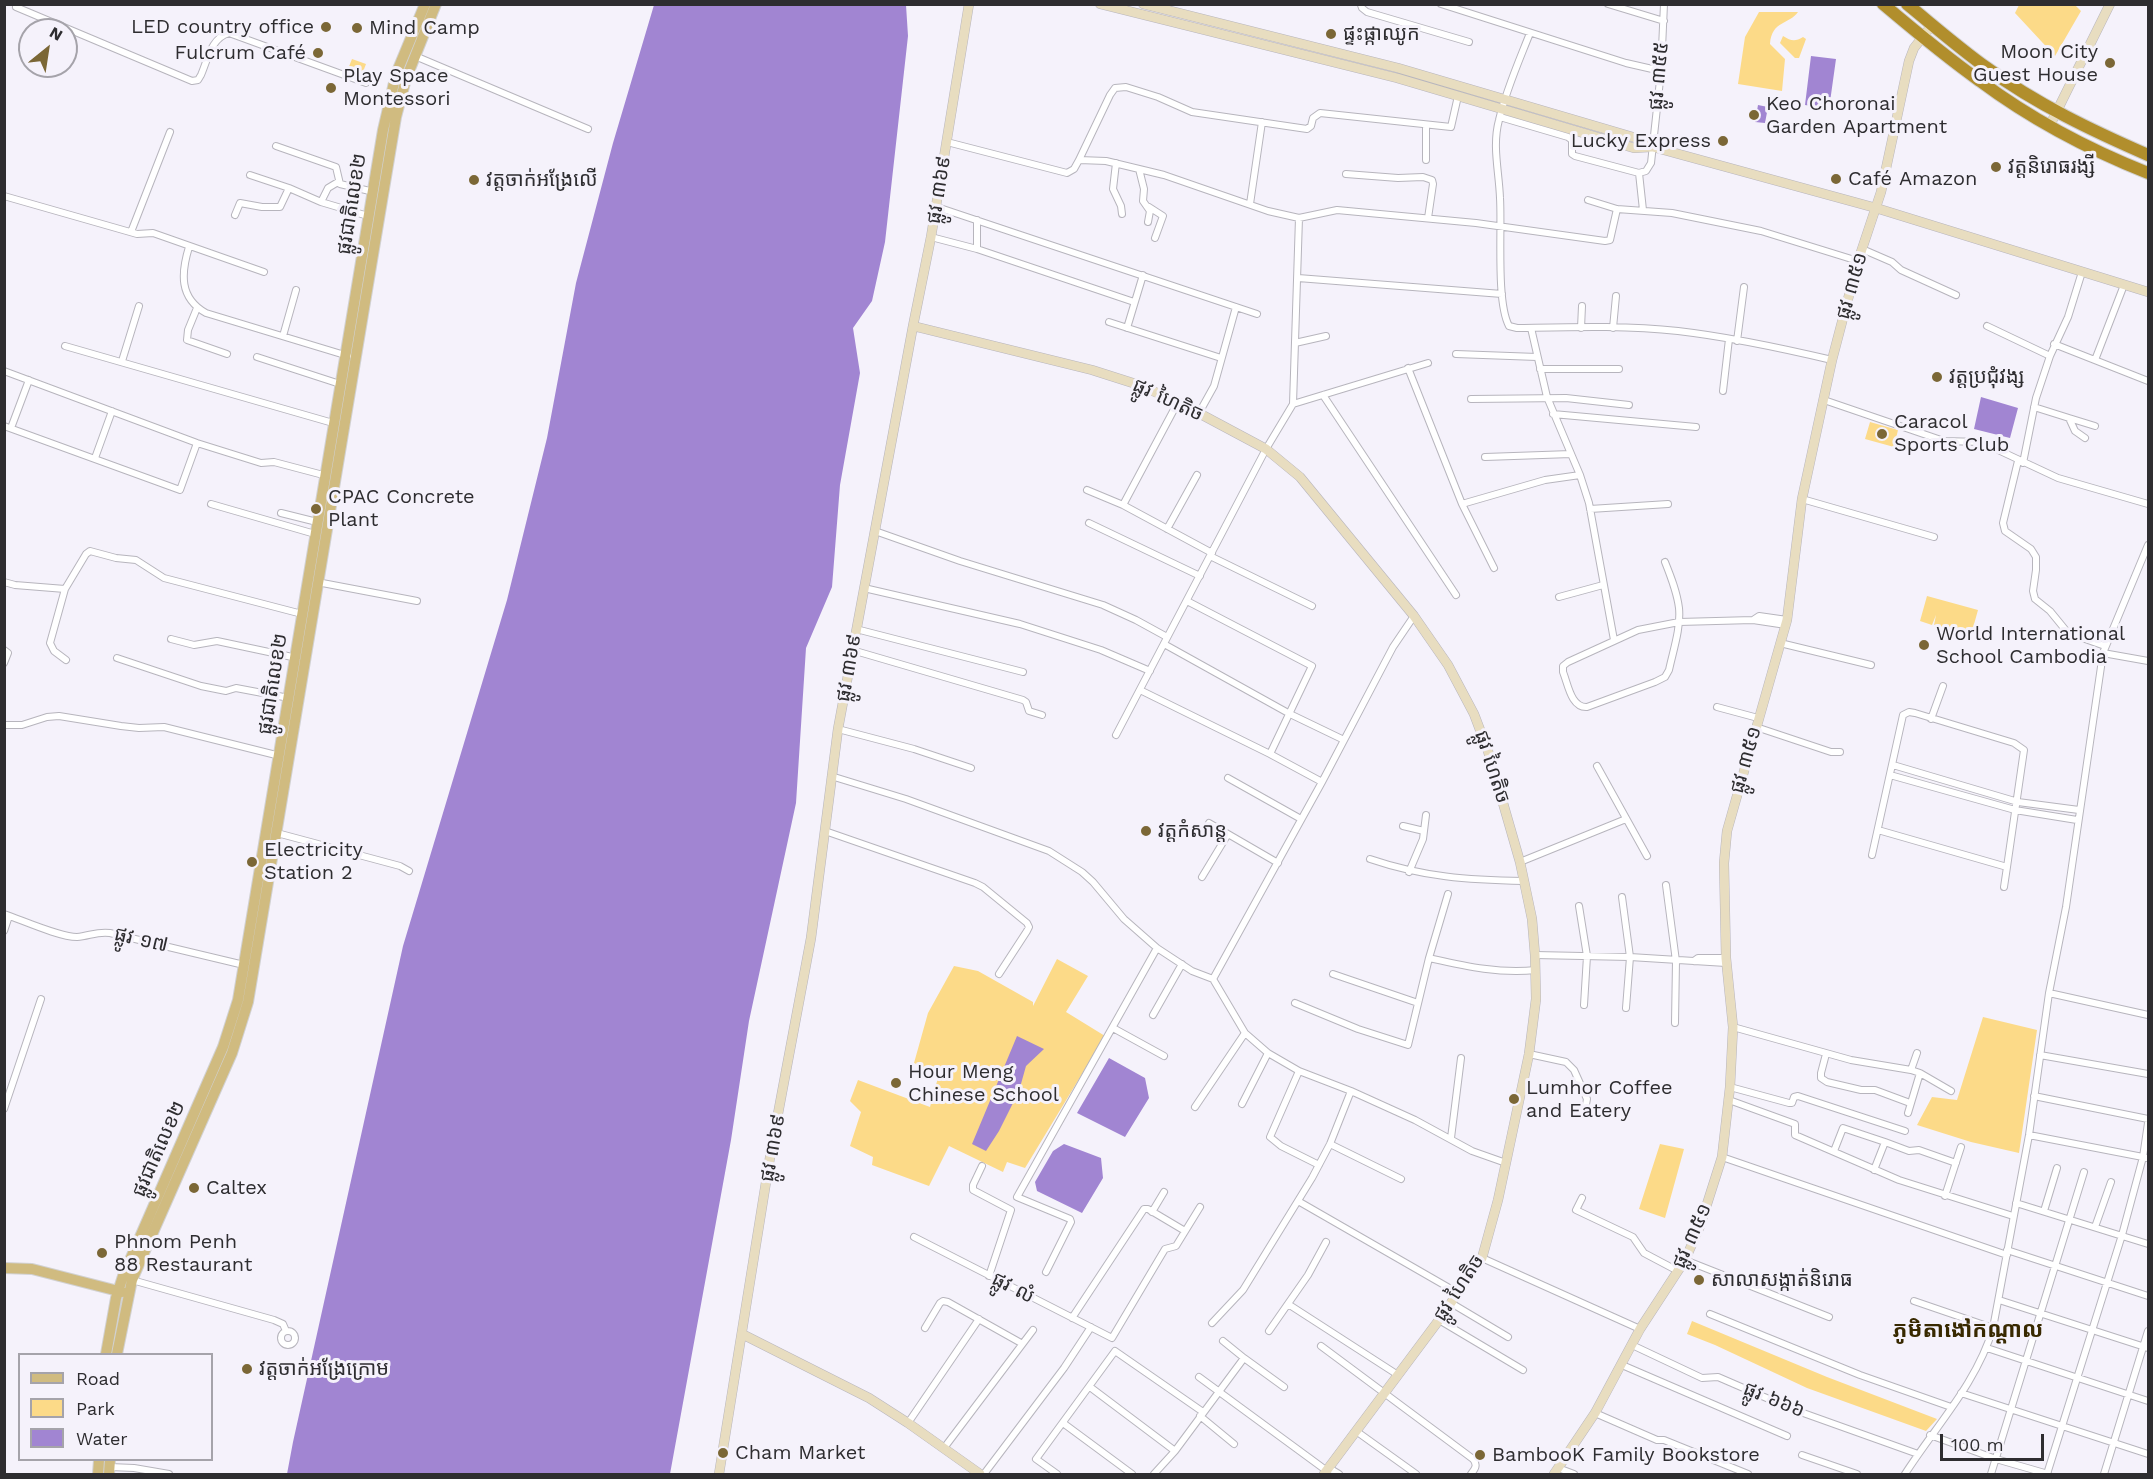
<!DOCTYPE html>
<meta charset="utf-8">
<style>
body{margin:0}
#map{position:relative;width:2153px;height:1479px;overflow:hidden;background:#f5f2fb;font-family:"Work Sans",sans-serif}
canvas{display:block}
.frame{position:absolute;inset:0;border:6px solid #2e2d30;pointer-events:none}
.legend{position:absolute;left:18px;top:1353px;width:195px;height:108px;box-sizing:border-box;background:#f5f2fb;border:2px solid #a5a3aa;margin:0;padding:8px 10px;list-style:none;font-size:18px;color:#2e2d30}
.legend li{display:flex;align-items:center;gap:12px;height:30px}
.legend b{width:30px;border:2px solid #a5a3aa}
.north{position:absolute;left:18px;top:18px;width:60px;height:60px;box-sizing:border-box;background:#f5f2fb;border:2px solid #a5a3aa;border-radius:50%;rotate:30deg;font-size:16px;font-weight:700;line-height:24px;text-align:center;color:#2e2d30}
.north::after{content:'';display:block;margin:auto;width:21px;height:27px;background:#7b6736;clip-path:polygon(50% 0,100% 100%,50% 72%,0 100%)}
.scale{position:absolute;left:1940px;top:1434px;width:104px;height:27px;box-sizing:border-box;border:3px solid #2e2d30;border-top:0;padding-left:8px;font-size:18px;line-height:21px;white-space:nowrap;color:#2e2d30;-webkit-text-stroke:4px #f5f2fb;paint-order:stroke}
</style>
<div id="map">
<canvas width="2153" height="1479"></canvas>
<div class="frame"></div>
<ul class="legend">
<li><b style="height:8px;background:#d0bb80"></b>Road</li>
<li><b style="height:16px;background:#fcda88"></b>Park</li>
<li><b style="height:16px;background:#a185d2"></b>Water</li>
</ul>
<div class="north">N</div>
<div class="scale">100 m</div>
</div>
<script>
const ctx = document.querySelector('canvas').getContext('2d');
ctx.lineJoin = 'round';
function fill(path, color) { ctx.fillStyle = color; ctx.fill(path, 'evenodd'); }
function strokePath(path, color, width, dash) { ctx.strokeStyle = color; ctx.lineWidth = width; ctx.lineCap = dash ? 'butt' : 'round'; ctx.setLineDash(dash || []); ctx.stroke(path); }
function write(font, color, halo, rows, align = 'center') {
  ctx.font = font + ' "Work Sans","Noto Sans Khmer",sans-serif'; ctx.lineWidth = 6; ctx.setLineDash([]); ctx.textBaseline = 'middle'; ctx.strokeStyle = halo; ctx.fillStyle = color; for (const [text, x, y, turn = 0] of rows) {
    ctx.save(); ctx.translate(x, y); ctx.rotate((+turn || 0) * Math.PI / 180); ctx.textAlign = isNaN(turn) ? turn : align; if (halo) ctx.strokeText(text, 0, 0); ctx.fillText(text, 0, 0); ctx.restore();
  }
}
fill(new Path2D(`
 M2019,5H2075L2081,11L2055,56L2015,13Z
 M1759,12H1798C1789,25 1772,20 1770,44L1785,59L1782,91L1738,84L1745,37Z
 M1783,36C1791,41 1795,42 1803,37L1806,39L1799,58H1795L1780,43Z
 M352,59L366,64L361,77L346,74Z
 M1870,422L1898,430L1894,447L1865,439Z
 M1927,596L1978,610L1971,635L1934,625L1936,615L1932,625L1920,621Z
 M1057,959L1088,976L1066,1012L1105,1036L1025,1168L1007,1162L1003,1172L949,1146L929,1186L872,1165L873,1157L850,1146L861,1112L850,1101L858,1080L930,1107L939,1074L914,1063L928,1013L954,966L978,971L1033,1002V1006Z
 M1983,1017L2037,1030L2019,1153L1971,1142L1917,1125L1932,1097L1957,1100Z
 M1660,1144L1684,1149L1665,1218L1639,1209Z
 M1692,1321L1827,1377L1937,1419L1926,1431L1807,1388L1715,1345L1687,1334Z`), '#fcda88');
fill(new Path2D(`
 M654,5H906L908,36L885,242L872,301L853,328L860,373L840,485L832,587L806,648L796,803L749,1021L731,1140L670,1474H287L293,1442L403,946L507,600L547,438L576,283L613,143Z
 M1811,56L1836,59L1829,109L1805,105Z
 M1758,105L1768,107L1765,123L1755,122Z
 M1981,397L2018,408L2010,438L1974,429Z
 M1017,1036L1044,1049L1026,1066L1019,1091L999,1131L986,1151L972,1144Z
 M1109,1058L1145,1078L1149,1098L1125,1137L1077,1113Z
 M1064,1144L1101,1158L1103,1178L1082,1213L1037,1191L1035,1182L1053,1151Z`), '#a185d2');
const street = new Path2D(`
 M1441,4L1626,63L1661,71
 M1608,4L1664,21
 M1361,5L1362,8L1367,12L1469,42
 M16,7L192,81L198,80L201,75C208,59 211,38 229,33L366,83
 M1530,33C1519,61 1506,90 1499,120C1492,146 1499,171 1500,198C1502,229 1496,302 1509,326L1517,328C1570,327 1625,325 1678,331C1730,337 1781,348 1832,360
 M415,56L588,129
 M1500,117L1568,137L1572,140V154L1575,156L1639,173L1646,171L1651,163L1661,71L1664,4
 M1426,125V160
 M947,142L1067,173L1074,169L1079,160L1110,95L1115,88L1126,87L1158,97L1192,112L1307,129L1311,126L1313,118L1320,113L1451,127L1458,96
 M276,146L336,167L340,184L374,192
 M1079,160L1106,161L1164,175L1268,211L1299,218L1337,210L1476,223L1605,241L1610,240L1617,209
 M1116,163L1113,189L1121,206L1122,214
 M1139,169L1144,189L1143,201L1150,211L1148,222
 M1639,173L1643,210
 M1346,174L1398,178L1423,177L1432,180L1433,184L1428,218
 M250,175L289,188L321,202L368,216
 M4,196L137,234L153,233L264,272
 M1588,200L1617,209L1672,213L1761,231L1858,261
 M321,202L328,188L338,182
 M1250,204L1262,122
 M937,207L1257,314
 M1149,207L1163,216L1155,238
 M235,215L240,203L262,207H280L289,188
 M131,232L170,132
 M931,237L977,249L1134,302
 M189,247C181,273 179,298 206,313L348,356
 M977,249V220
 M1862,249L1892,262L1901,270L1956,295
 M1298,278L1502,294
 M197,308L188,330L187,340L227,354
 M1109,322L1221,358
 M1987,326L2050,356
 M1127,328L1143,275
 M1531,328L1547,397L1580,475L1589,503L1614,640
 M1581,328L1582,306
 M1613,328L1616,296
 M283,336L296,290
 M1737,341L1744,287
 M1295,343L1326,336
 M2054,344L2148,381
 M65,346L333,423
 M1456,354L1537,357
 M257,357L340,384
 M2095,360L2124,285
 M122,361L139,306
 M1408,368L1462,504L1494,568
 M1540,369H1619
 M4,371L197,443L261,463L274,462L327,476
 M1723,391L1729,339
 M1323,395L1456,595
 M1471,399L1566,398L1629,405
 M1824,400L1944,441L1981,442L2058,478L2148,504
 M1293,404L1428,363
 M2034,407L2069,418L2075,431L2085,438
 M1199,413L1214,386L1236,307
 M1553,414L1696,427
 M2069,418L2095,426
 M4,426L180,490L197,443
 M11,428L29,380
 M1485,457L1571,454
 M95,458L112,411
 M2018,461L2003,523L2005,531L2031,549L2036,557V570L2033,591L2035,599L2050,611L2068,633L2105,646
 M2023,463L2036,398L2050,356L2068,317L2082,272
 M1087,490L1123,505L1212,553
 M1802,499L1934,537
 M211,504L315,534
 M1462,504L1545,480L1580,475
 M1123,505L1178,402
 M1590,509L1668,504
 M281,513L317,522
 M1089,523L1200,576
 M1167,529L1197,475
 M875,531L960,561L1103,605L1136,620L1167,637
 M1210,556L1312,606
 M1665,562C1671,577 1677,592 1679,608C1681,628 1673,651 1669,670L1665,677L1655,682L1587,707C1571,708 1568,684 1563,672V666L1568,662L1638,630L1679,622L1753,620L1759,616L1787,620
 M4,582L15,585L65,589
 M317,582L417,601
 M864,588L1020,624L1101,650L1150,671
 M1559,597L1603,585
 M1187,601L1312,666L1270,754
 M1753,620L1786,625
 M856,629L1023,672
 M171,639L194,645L217,641L297,658
 M1780,643L1871,665
 M1164,644L1290,714L1344,740
 M4,650L8,653L4,663
 M852,650L1023,700L1026,702L1029,711L1042,715
 M2103,653L2148,661
 M117,658L201,686L226,691L236,688L289,698
 M66,660L54,651L50,643L65,589L86,554L90,551L116,558L136,560L164,578L302,614
 M1140,690L1270,754L1322,782
 M1717,707L1758,718
 M1931,719L1943,686
 M4,725H22L47,717L59,716L121,726L139,728L164,727L280,756
 M1756,727L1831,752H1840
 M838,729L914,749L971,768
 M1116,735L1266,449L1293,404L1299,218
 M1893,765L2018,802L2079,810
 M1597,766L1647,856
 M1890,775L2015,810L2077,820
 M831,776L906,799L1049,851L1082,872L1093,882L1124,919L1157,948L1192,971L1213,979L1245,1033L1268,1053L1299,1071L1351,1091L1415,1120L1472,1151L1506,1163
 M1228,778L1301,819
 M1209,823L1278,863
 M1403,826L1424,831
 M825,831L975,883L983,887L1027,923L1029,927L1027,931L999,974
 M277,833L400,866L409,871
 M1872,855L1903,715L1909,712L1915,713L2014,743L2024,750L2007,867L1878,830
 M1370,859C1423,877 1468,880 1524,881
 M1520,862L1626,819
 M1409,872L1423,839L1426,815
 M1202,877L1228,834
 M1666,885L1676,961L1675,1023
 M2004,887L2007,867
 M1448,894L1429,958C1465,966 1499,974 1536,970
 M1622,897L1630,957L1626,1008
 M1579,906L1587,956L1584,1005
 M4,914C22,920 59,937 77,937C89,936 98,931 110,933L244,965
 M4,931L9,916
 M1535,955L1630,957L1726,963
 M1694,961L1698,958H1726
 M1333,974L1418,1003
 M1213,979L1322,782L1393,647L1414,616
 M2049,993L2148,1015
 M1295,1003L1358,1029L1408,1045L1429,958
 M1153,1015L1182,964
 M1733,1027L1851,1060L1911,1070L1920,1073L1951,1091
 M1113,1028L1164,1056
 M1529,1054L1566,1062L1574,1070L1587,1099L1585,1110
 M1826,1054L1821,1073V1078L1827,1082L1861,1090H1875L1910,1103
 M2040,1055L2148,1074
 M1911,1070L1917,1053
 M1299,1071L1270,1137L1281,1146L1319,1165
 M1730,1087L1789,1103H1792L1794,1097L1798,1096L1905,1131
 M2034,1096L2148,1119
 M1729,1100L1795,1124V1135L1899,1180L2013,1216
 M1242,1104L1268,1053
 M1195,1107L1245,1033
 M4,1109L41,999
 M1908,1113L1920,1073
 M2029,1135L2148,1158
 M1451,1138L1461,1058
 M1330,1144L1401,1179
 M1834,1151L1843,1128L1885,1142
 M1722,1157L2007,1255
 M982,1166L973,1185V1190L1011,1210L989,1276
 M1874,1170L1885,1142L1909,1151L1919,1150L1956,1163
 M1945,1196L1961,1147
 M1582,1198L1576,1210L1633,1237L1644,1253L1678,1271
 M1298,1201L1458,1293
 M2016,1203L2148,1244
 M2044,1211L2057,1168
 M1152,1212L1164,1192
 M2095,1227L2111,1182
 M914,1237L1112,1338L1165,1249L1176,1246L1200,1207
 M2007,1250L2148,1296
 M1482,1258L1640,1329
 M1685,1260L1829,1317
 M1046,1272L1071,1222L1070,1219L1017,1197L1157,948
 M132,1280L274,1320L283,1324L286,1331
 M1999,1300L2148,1348
 M1914,1301L1993,1328
 M1451,1303L1508,1337
 M1288,1304L1398,1375
 M1710,1314L1860,1375L1951,1407
 M1072,1318L1144,1209H1148L1185,1231
 M1439,1320L1523,1370
 M1212,1323L1243,1290L1312,1178L1330,1144L1351,1091
 M925,1328L940,1303L943,1301L948,1302L1021,1343
 M1269,1331L1308,1275L1326,1242
 M281 1338a7 7 0 1 1 14 0a7 7 0 1 1-14 0Z
 M1223,1341L1244,1358
 M1632,1345L1702,1378L1718,1377L1792,1409L1918,1454
 M1321,1346L1473,1459C1478,1465 1475,1469 1471,1474
 M1987,1348L2148,1401
 M1622,1365L1787,1436
 M1199,1377L1327,1471
 M1090,1387L1175,1451
 M1961,1393L2148,1454
 M1595,1413L1657,1440H1664L1748,1474
 M1200,1416L1234,1444
 M908,1423L979,1319
 M1063,1423L1132,1474
 M1356,1431L1416,1474
 M1930,1435L1996,1459L2048,1474
 M944,1448L1033,1330
 M1802,1455L1857,1474
 M110,1467L134,1468L169,1474
 M1329,1468L1339,1474
 M1558,1468L1574,1474
 M984,1474L1064,1368L1091,1327
 M1057,1474L1036,1459L1115,1351L1203,1412
 M1154,1474L1175,1451L1244,1358L1284,1387
 M1905,1474C1935,1427 1977,1383 1993,1328L2029,1135L2049,993L2066,907L2103,653L2148,545
 M1991,1474L2084,1172
 M2047,1474L2122,1235L2143,1157L2148,1123
 M2104,1474L2148,1331`);
const secondary = new Path2D(`
 M1100,4L1397,78L1634,148L1651,147
 M1143,4L1398,68L1636,138L1653,147L1876,208L2148,292
 M2050,125L2110,4
 M913,326L1092,370L1139,385L1178,402L1266,449L1300,477L1414,616L1448,665L1474,714L1488,751L1520,862L1532,919L1535,955L1536,999L1529,1054L1498,1200L1482,1258L1439,1320L1324,1474
 M742,1334L869,1398L908,1423L980,1474
 M719,1474L771,1151L811,938L838,729L913,326L931,237L969,4
 M1554,1474L1595,1413L1640,1329L1685,1260L1700,1226L1722,1157L1730,1087L1733,1027L1726,958L1724,863L1727,831L1787,620L1802,499L1832,360L1858,261L1881,192L1909,61L1914,48L1932,25`);
const primary = new Path2D(`
 M4,1268L32,1269L122,1292
 M106,1354L116,1298L123,1276L223,1047L238,1000L383,130L396,74L425,4
 M117,1354L132,1280L232,1053L248,1002L396,117L406,79L436,4
 M98,1474L99,1460
 M109,1474L110,1460`);
const highway = new Path2D(`
 M1883,4C1915,31 1946,57 1980,81C2031,119 2090,150 2148,173
 M1907,4C1934,26 1959,48 1987,68C2036,104 2093,131 2148,155`);
strokePath(street, '#b7b5bd', 8);
strokePath(secondary, '#b7b5bd', 10);
strokePath(primary, '#d1d1d1', 12);
strokePath(highway, '#d1d1d1', 14);
strokePath(street, '#fff', 6);
strokePath(secondary, '#e8ddc0', 9);
strokePath(primary, '#d0bb80', 10);
strokePath(highway, '#b18e2c', 12);
for (const [x, y, r, color] of [
 [326,27,6,"#7b6736"],
 [357,28,6,"#7b6736"],
 [1331,34,6,"#7b6736"],
 [318,53,6,"#7b6736"],
 [2110,63,6,"#7b6736"],
 [331,88,6,"#7b6736"],
 [1754,115,6,"#7b6736"],
 [1723,141,6,"#7b6736"],
 [1996,167,6,"#7b6736"],
 [1836,179,6,"#7b6736"],
 [474,180,6,"#7b6736"],
 [1937,377,6,"#7b6736"],
 [1882,434,6,"#7b6736"],
 [316,509,6,"#7b6736"],
 [1924,645,6,"#7b6736"],
 [1146,831,6,"#7b6736"],
 [252,862,6,"#7b6736"],
 [896,1083,6,"#7b6736"],
 [1514,1099,6,"#7b6736"],
 [194,1188,6,"#7b6736"],
 [102,1253,6,"#7b6736"],
 [1699,1280,6,"#7b6736"],
 [247,1369,6,"#7b6736"],
 [723,1453,6,"#7b6736"],
 [1480,1455,6,"#7b6736"]
]) { const dot = new Path2D(); dot.arc(x, y, r, 0, 2 * Math.PI); ctx.fillStyle = color; ctx.fill(dot); strokePath(dot, '#f5f2fb', 2); }
write('20px', '#2e2d30', '#f5f2fb', [
 ["LED country office",314,27,"right"],
 ["Mind Camp",369,28],
 ["ផ្ទះផ្កាឈូក",1343,34],
 ["Moon City",2098,52,"right"],
 ["Guest House",2098,75,"right"],
 ["Fulcrum Café",306,53,"right"],
 ["Play Space",343,76],
 ["Montessori",343,99],
 ["Keo Choronai",1766,104],
 ["Garden Apartment",1766,127],
 ["Lucky Express",1711,141,"right"],
 ["វត្តនិរោធរង្សី",2008,167],
 ["Café Amazon",1848,179],
 ["វត្តចាក់អង្រែលើ",486,180],
 ["វត្តប្រជុំវង្ស",1949,377],
 ["Caracol",1894,422],
 ["Sports Club",1894,445],
 ["CPAC Concrete",328,497],
 ["Plant",328,520],
 ["World International",1936,634],
 ["School Cambodia",1936,657],
 ["វត្តកំសាន្ត",1158,831],
 ["Electricity",264,850],
 ["Station 2",264,873],
 ["Hour Meng",908,1072],
 ["Chinese School",908,1095],
 ["Lumhor Coffee",1526,1088],
 ["and Eatery",1526,1111],
 ["Caltex",206,1188],
 ["Phnom Penh",114,1242],
 ["88 Restaurant",114,1265],
 ["សាលាសង្កាត់និរោធ",1711,1280],
 ["វត្តចាក់អង្រែក្រោម",259,1369],
 ["Cham Market",735,1453],
 ["BambooK Family Bookstore",1492,1455]
], 'left');
write('20px', '#2e2d30', '#f5f2fb', [
 ["ផ្លូវ ៣៥៥",1659,76,-85],
 ["ផ្លូវ ៣៦៩",939,190,-81],
 ["ផ្លូវជាតិលេខ២",352,204,-81],
 ["ផ្លូវ ៣៥១",1852,286,-74],
 ["ផ្លូវ ហៃតិច",1168,400,25],
 ["ផ្លូវ ៣៦៩",849,668,-80],
 ["ផ្លូវជាតិលេខ២",273,684,-81],
 ["ផ្លូវ ៣៥១",1746,760,-74],
 ["ផ្លូវ ហៃតិច",1492,767,72],
 ["ផ្លូវ ១៧",141,940,13],
 ["ផ្លូវ ៣៦៩",773,1148,-80],
 ["ផ្លូវជាតិលេខ២",159,1149,-66],
 ["ផ្លូវ ៣៥១",1692,1236,-66],
 ["ផ្លូវ លំ",1013,1288,27],
 ["ផ្លូវ ហៃតិច",1459,1288,-57],
 ["ផ្លូវ ៦៦៦",1774,1400,22]
]);
write('bold 22px', '#382900', '#f5f2fb', [
 ["ភូមិតាងៅកណ្តាល",1968,1331]
]);
</script>
